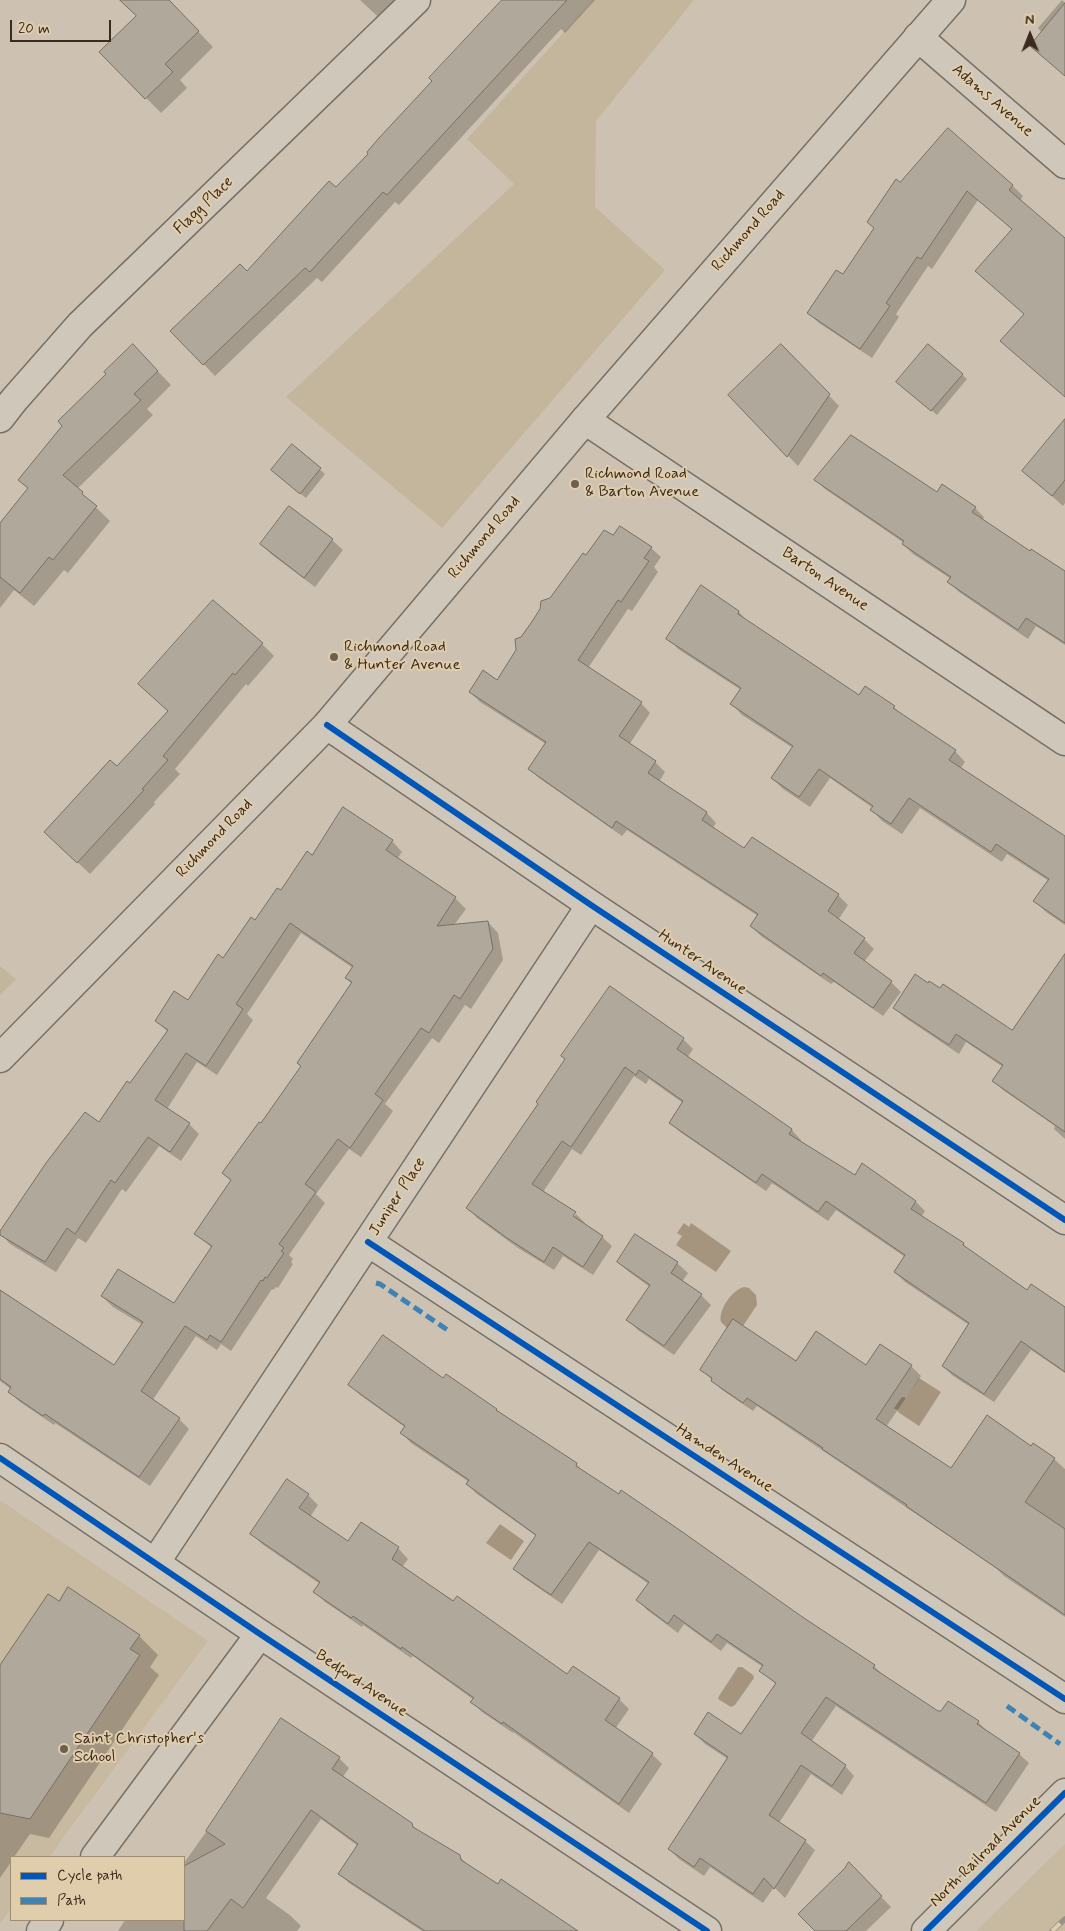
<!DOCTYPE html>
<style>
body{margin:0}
#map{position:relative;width:1065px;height:1931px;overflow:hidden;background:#cdc2b1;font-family:Mynerve,sans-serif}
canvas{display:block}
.legend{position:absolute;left:10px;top:1856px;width:175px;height:65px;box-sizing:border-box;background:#e0cdab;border:1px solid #9e8c73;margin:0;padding:6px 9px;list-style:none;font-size:15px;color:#3b2a1e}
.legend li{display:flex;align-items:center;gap:10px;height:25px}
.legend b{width:25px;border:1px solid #9e8c73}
.north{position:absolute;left:1005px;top:10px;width:50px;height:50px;-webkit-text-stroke:4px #e0cdab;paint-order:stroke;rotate:359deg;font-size:14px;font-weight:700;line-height:20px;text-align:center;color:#3b2a1e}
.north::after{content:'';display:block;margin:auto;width:18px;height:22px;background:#3b2a1e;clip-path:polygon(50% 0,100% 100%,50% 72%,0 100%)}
.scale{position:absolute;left:10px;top:20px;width:101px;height:22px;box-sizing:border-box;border:2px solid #3b2a1e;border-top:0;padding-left:6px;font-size:15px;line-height:18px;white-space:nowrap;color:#3b2a1e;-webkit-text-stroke:4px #e0cdab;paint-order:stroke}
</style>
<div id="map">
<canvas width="1065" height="1931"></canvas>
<ul class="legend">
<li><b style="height:6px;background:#0057b8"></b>Cycle path</li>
<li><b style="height:6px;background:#3e83b4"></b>Path</li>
</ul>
<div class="north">N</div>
<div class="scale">20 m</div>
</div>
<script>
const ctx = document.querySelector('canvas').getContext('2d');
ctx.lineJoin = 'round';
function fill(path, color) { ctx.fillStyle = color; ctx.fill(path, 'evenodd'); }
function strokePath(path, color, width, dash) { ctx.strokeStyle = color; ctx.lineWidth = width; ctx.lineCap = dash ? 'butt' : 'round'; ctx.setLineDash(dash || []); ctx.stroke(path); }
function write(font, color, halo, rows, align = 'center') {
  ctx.font = font + ' Mynerve,sans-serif'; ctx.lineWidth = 4; ctx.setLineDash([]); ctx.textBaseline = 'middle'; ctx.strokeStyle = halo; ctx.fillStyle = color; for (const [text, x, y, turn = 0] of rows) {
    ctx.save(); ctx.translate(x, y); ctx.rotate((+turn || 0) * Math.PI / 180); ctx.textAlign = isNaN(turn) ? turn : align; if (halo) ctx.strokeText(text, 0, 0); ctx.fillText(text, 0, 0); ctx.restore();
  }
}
fill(new Path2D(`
 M0,1500L208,1641L49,1857H11V1908L0,1924Z
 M1065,1844V1931H976L1032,1876Z`), '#c8b9a1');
fill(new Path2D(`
 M593,0H694L596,121L595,207L665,270L442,528L286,397L514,184L467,139Z
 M0,966L16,979L0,995Z`), '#c4b59d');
fill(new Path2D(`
 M684,1223L689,1227L691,1223L731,1251L716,1272L676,1245L682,1236L677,1233Z
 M744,1287L749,1288L756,1295L757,1305L743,1326L728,1329L721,1322C718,1310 732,1290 744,1287Z
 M919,1378L941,1392L919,1426L898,1412V1411L894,1408L902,1397L906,1398Z
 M500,1524L524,1541L511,1560L486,1543Z
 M738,1667H742L753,1675L754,1678L735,1705L731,1707L718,1699L719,1696Z`), '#a5957f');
fill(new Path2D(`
 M134,0H168L213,47L180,80L187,88L161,113L101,52L138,16Z
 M360,0H413L389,27Z
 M518,0H595L565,33L561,29L399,205L395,202L322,282L317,278L215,376L172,331L247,272L336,189Z
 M1062,0L1065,3V76L1032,46L1042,33L1038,28Z
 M948,130L1013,186L1023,196L1020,201L1065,240V397L1002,341L1025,315L977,271L1013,230L978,200L932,269L928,266L896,314L899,317L872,358L819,323L808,313L843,276L875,229L900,184Z
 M928,345L967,379L937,415L902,386Z
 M781,346L839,406L798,466L729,395Z
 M147,360L171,385L147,409L153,415L77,489L110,521L68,573L64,570L34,606L14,590L0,608V525L29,489L20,480Z
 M1065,424V503L1063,506L1024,471Z
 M292,446L325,474L306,498L277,475Z
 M816,480L937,494L975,508L984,517L982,521L1030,553L1065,572V645L1036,626L1028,639L959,592L949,582L951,579L913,554L903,544L904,543L825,489Z
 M289,508L332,540L343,550L315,587L271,554L261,544Z
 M613,537L651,548L661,557L654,567L658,572L632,611L628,609L588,668L641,703L650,713L629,745L655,762L665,772L659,782L707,813L716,823L712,829L744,850L838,895L848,905L838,920L864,939L874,949L864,962L891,982L901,992L883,1016L834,982L831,984L761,936L751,926L758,916L627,830L622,836L539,778L529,768L546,744L480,702L470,692L498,682L517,650L522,638L551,599L586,557Z
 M739,612L749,623L860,696L866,688L894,707L902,715L955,751L965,762L960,769L1065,842V925L1046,912L1035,901L1049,881L1007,854L1002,862L920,808L902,834L882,821L872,810L873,808L830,778L810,807L783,789L772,778L793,748L742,715L732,704L741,690L678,649L668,638Z
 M262,644L274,656L248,686L246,684L175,769L180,774L154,802L155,804L90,874L58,844L117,768Z
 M392,841L402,852L397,859L455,898L466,909L454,925L488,922L498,933L503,960L471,1009L465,1005L439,1043L432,1038L385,1104L393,1111L361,1157L349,1149L316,1194L325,1203L289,1255L293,1259L291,1262L293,1264L278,1288L276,1287L273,1290L272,1289L231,1351L221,1344L217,1350L196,1336L152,1401L179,1419L189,1429L150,1486L55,1423L54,1425L20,1402L9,1392L11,1389L0,1381V1292L114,1367L143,1325L113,1307L102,1296L175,1305L212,1248L196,1234L232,1182L223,1173L262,1125L302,1067L352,984L346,978L353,968L301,933L247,1014L253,1020L217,1075L197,1062L167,1109L189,1124L199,1134L181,1161L159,1146L126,1192L122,1189L86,1243L78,1238L56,1272L10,1244L0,1233L100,1124L131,1084L168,1032L156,1021L188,1002L312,856Z
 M610,988L683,1039L693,1049L687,1058L792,1130L801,1140L800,1142L855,1176L863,1165L916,1202L925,1211L921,1217L963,1244L971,1252L1028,1291L1065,1309V1373L1031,1350L994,1402L953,1376L943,1366L969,1325L905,1282L895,1272L905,1257L836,1210L828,1221L772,1183L766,1191L680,1132L670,1122L683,1103L649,1079L646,1084L634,1076L581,1155L572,1149L543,1192L575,1213H573L571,1222L576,1214L585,1223L583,1224L602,1237L612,1246L593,1275L563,1256L554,1270L518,1248L477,1218L468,1208L540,1104Z
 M895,1008L1013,1032L1065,1054V1139L1054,1129L1055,1126L1003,1090L994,1080L1003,1067L966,1042L959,1054L904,1017Z
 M636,1236L677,1263L688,1273L682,1282L701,1295L711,1305L674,1355L638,1330L628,1320L650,1287L629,1272L618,1262Z
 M796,1363L866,1367L911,1366L921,1376L886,1427L951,1470L1032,1448L1054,1459L1065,1469V1617L1004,1576L997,1569L757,1406L753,1411L722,1390L702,1370Z
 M447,1375L497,1410L503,1416L576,1464L586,1474L874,1666L884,1676L938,1713L942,1712L949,1703L978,1722L988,1732L1019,1754L1029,1763L996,1812L836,1706L811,1742L845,1766L854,1776L842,1795L811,1774L779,1823L805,1841L815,1850L785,1898L774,1887L763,1903L710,1867L704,1876L679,1859L669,1849L728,1759L705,1744L695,1734L741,1736L777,1685L761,1671L763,1667L727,1643L721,1651L684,1624L678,1633L647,1610L638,1600L649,1584L599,1550L562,1604L524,1578L514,1569L536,1536L477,1494L467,1484L469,1482L411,1443L402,1433L406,1428L360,1395L350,1385L444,1380Z
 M308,1495L318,1505L310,1517L348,1543L361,1524L398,1548L408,1559L402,1567L568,1675L619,1699L629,1709L615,1729L652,1754L662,1764L629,1813L513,1732V1733L482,1712L472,1702L474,1700L413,1656L411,1658L363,1625L362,1627L325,1602L315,1592L320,1584L262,1544L252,1534Z
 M59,1603L139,1636L158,1655L150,1667L159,1675L49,1838L30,1834L14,1857H11V1862L0,1878V1667Z
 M282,1720L339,1758L349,1768L342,1778L411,1824L419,1832L459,1856L469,1866L498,1885L578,1931H422L349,1883L339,1873L358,1846L321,1819L266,1898L291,1916L301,1926L297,1931H118L125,1920H184V1863L223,1808Z
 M849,1864L891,1907L866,1931H816Z`), '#0003');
const building = new Path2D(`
 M120,0H169L199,31L165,64L173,72L145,99L99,52L136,16Z
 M502,0H567L387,195L383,192L310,272L305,268L203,365L170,331L240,264L247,271L329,181L336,187L368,154L367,152L379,138L432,81L429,78Z
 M1065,3V76L1030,46Z
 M948,128L1013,185L1009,190L1065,238V397L1000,341L1024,314L975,271L1012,229L967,191L921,259L917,257L886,303L890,306L860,349L807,313L836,270L843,274L874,228L867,222L896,179L900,182Z
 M133,344L158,371L134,394L141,400L63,475L83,492L82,494L97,506L53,560L49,557L20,593L0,577V523L28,488L18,480L62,426L58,421L106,374L104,372Z
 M781,344L830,394L787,457L728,395Z
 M928,344L963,374L931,411L896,382Z
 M1065,419V480L1052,496L1022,471Z
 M851,435L937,492L942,484L976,507L972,512L1030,551L1031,549L1065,571V643L1026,618L1018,630L947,582L951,577L902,544L904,541L814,480Z
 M292,444L321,468L300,494L271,470Z
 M289,506L333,539L304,578L260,544Z
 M620,526L652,547L644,558L649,561L621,602L618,600L578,660L642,702L619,736L656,761L648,773L707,812L702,820L744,848L752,837L839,894L828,911L865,938L854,953L892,981L873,1008L823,973L821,976L750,926L758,914L616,821L612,828L528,769L546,742L469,692L483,670L497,680L516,650L515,639L521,637L531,623L540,609L541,601L550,598L583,553L586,555L604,530L613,535Z
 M701,585L739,611L738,614L859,695L865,686L895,706L893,708L956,750L949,760L1065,836V923L1033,901L1049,879L996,844L991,852L909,798L891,824L870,810L873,806L819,769L799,797L771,778L793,746L730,704L741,688L666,639Z
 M213,600L263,643L235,675L233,673L163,756L168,760L142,789L144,790L77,863L44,832L110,760L117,766L168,711L138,684Z
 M343,807L393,840L386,850L456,897L437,926L488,921L493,949L460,999L454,995L429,1033L421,1028L375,1094L383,1100L350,1148L338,1139L305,1184L316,1192L279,1244L284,1248L281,1251L284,1253L267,1278L265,1277L263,1281L261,1280L221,1342L210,1335L207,1340L185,1326L141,1391L180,1418L139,1477L45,1414L43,1416L8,1392L11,1387L0,1379V1290L114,1365L143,1322L101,1296L118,1269L174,1303L212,1246L194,1234L231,1180L222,1173L259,1122L261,1123L301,1066L297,1063L352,982L345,978L353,966L290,923L236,1004L243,1009L206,1066L186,1053L155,1100L190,1123L170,1152L148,1137L115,1183L111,1180L75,1234L67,1228L45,1262L0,1235V1231L46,1163L85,1112L99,1122L127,1081L130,1083L168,1030L155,1021L174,991L188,1000L218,954L223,958L251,917L255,920L277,888L281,890L307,851L312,855Z
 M1065,954V1132L992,1081L1003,1065L956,1034L949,1045L893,1008L915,974L928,983L929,981L940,988L943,984L1012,1030Z
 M610,986L684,1038L677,1049L792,1129L789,1134L855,1175L862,1163L916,1201L911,1209L964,1243L963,1245L1027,1290L1031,1284L1065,1307V1372L1021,1341L984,1394L942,1366L969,1323L894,1272L905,1255L826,1201L818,1212L762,1174L756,1183L669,1123L683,1101L639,1070L636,1075L625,1067L571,1147L562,1141L532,1184L576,1212L573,1216L603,1236L583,1267L553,1247L544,1262L507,1238L466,1208L538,1104L536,1102L565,1059L561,1056Z
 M635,1234L678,1262L671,1273L702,1294L664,1346L626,1320L650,1285L617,1262Z
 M733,1319L796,1361L816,1331L866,1365L880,1344L912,1365L876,1419L951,1468L987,1415L1031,1446L1033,1443L1055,1458L1025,1502L1065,1529V1615L906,1506L907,1505L822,1449L823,1448L747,1398L743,1403L711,1381L712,1378L700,1370Z
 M383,1335L443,1378L446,1374L497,1409L496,1410L577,1463L576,1466L619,1494L621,1490L681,1531L801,1616L875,1665L873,1668L938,1711H941L948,1701L979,1721L977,1724L1020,1753L986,1803L826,1697L801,1733L846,1765L832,1786L801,1765L769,1815L806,1840L774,1889L764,1878L753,1894L700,1858L694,1867L668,1849L728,1757L694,1734L708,1712L741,1734L776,1683L759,1671L763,1665L717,1634L711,1642L674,1615L668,1624L636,1600L649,1582L589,1542L551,1595L513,1569L536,1535L466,1484L469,1480L400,1433L405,1426L348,1385Z
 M287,1479L309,1494L299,1508L348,1541L361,1522L399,1547L392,1559L453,1601L457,1596L567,1674L573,1666L620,1698L605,1720L653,1753L619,1804L503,1722L502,1724L470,1702L474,1698L402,1647L401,1649L353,1616L351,1618L313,1592L320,1582L250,1534Z
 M68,1587L140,1635L130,1649L140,1655L30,1819L0,1813V1665L48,1594L59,1601Z
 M281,1718L340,1757L332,1769L412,1823L413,1827L460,1855L461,1860L498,1884L501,1879L578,1931H425L338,1874L358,1844L311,1810L243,1908L231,1899L207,1931H184V1866L225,1844L206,1831Z
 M849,1862L882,1896L846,1931H815L798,1914L844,1869Z`);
fill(building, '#b1a89c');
strokePath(building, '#787065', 1);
const minor = new Path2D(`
 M918,37L1065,164
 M0,418L14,400L80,325L416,0
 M585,420L1065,741
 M327,725L591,905L1065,1220
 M368,1242L1065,1699
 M0,1458L260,1634L707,1931
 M155,1563L591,905
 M95,1857L260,1634
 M41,1931L49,1920
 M926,1931L1065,1793`);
const secondary = new Path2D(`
 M0,1058L327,725L585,420L951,0`);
strokePath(minor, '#787065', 31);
strokePath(secondary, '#787065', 31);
strokePath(minor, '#cfc7ba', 28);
strokePath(secondary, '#cfc7ba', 28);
const rail = new Path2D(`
 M1052,1931L1065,1919`);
strokePath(rail, '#999288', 5.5);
strokePath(rail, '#e0cdab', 4, [11]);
strokePath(new Path2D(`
 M376,1283L380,1284L449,1331
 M1007,1706L1060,1744`), '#3e83b4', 5, [10, 5]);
strokePath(new Path2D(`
 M327,725L591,905L1065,1220
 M368,1242L1065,1699
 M0,1458L260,1634L707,1931
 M926,1931L1065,1793`), '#0057b8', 6);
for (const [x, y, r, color] of [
 [575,484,5,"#6e5f51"],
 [334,657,5,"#6e5f51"],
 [64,1749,5,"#6e5f51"]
]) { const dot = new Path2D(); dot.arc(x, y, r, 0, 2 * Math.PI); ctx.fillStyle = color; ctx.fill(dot); strokePath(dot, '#e0cdab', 2); }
write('16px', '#3b2a1e', '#e0cdab', [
 ["Adams Avenue",992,101,41],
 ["Flagg Place",204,206,-44],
 ["Richmond Road",749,231,-49],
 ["Richmond Road",485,538,-50],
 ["Barton Avenue",825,580,34],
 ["Richmond Road",215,839,-46],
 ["Hunter Avenue",702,963,34],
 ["Juniper Place",398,1197,-57],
 ["Hamden Avenue",724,1459,33],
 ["Bedford Avenue",361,1684,34],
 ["North Railroad Avenue",986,1852,-45]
]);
write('16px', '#3b2a1e', '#e0cdab', [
 ["Richmond Road",585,475],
 ["& Barton Avenue",585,493],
 ["Richmond Road",344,648],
 ["& Hunter Avenue",344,666],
 ["Saint Christopher's",74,1740],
 ["School",74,1758]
], 'left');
</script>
